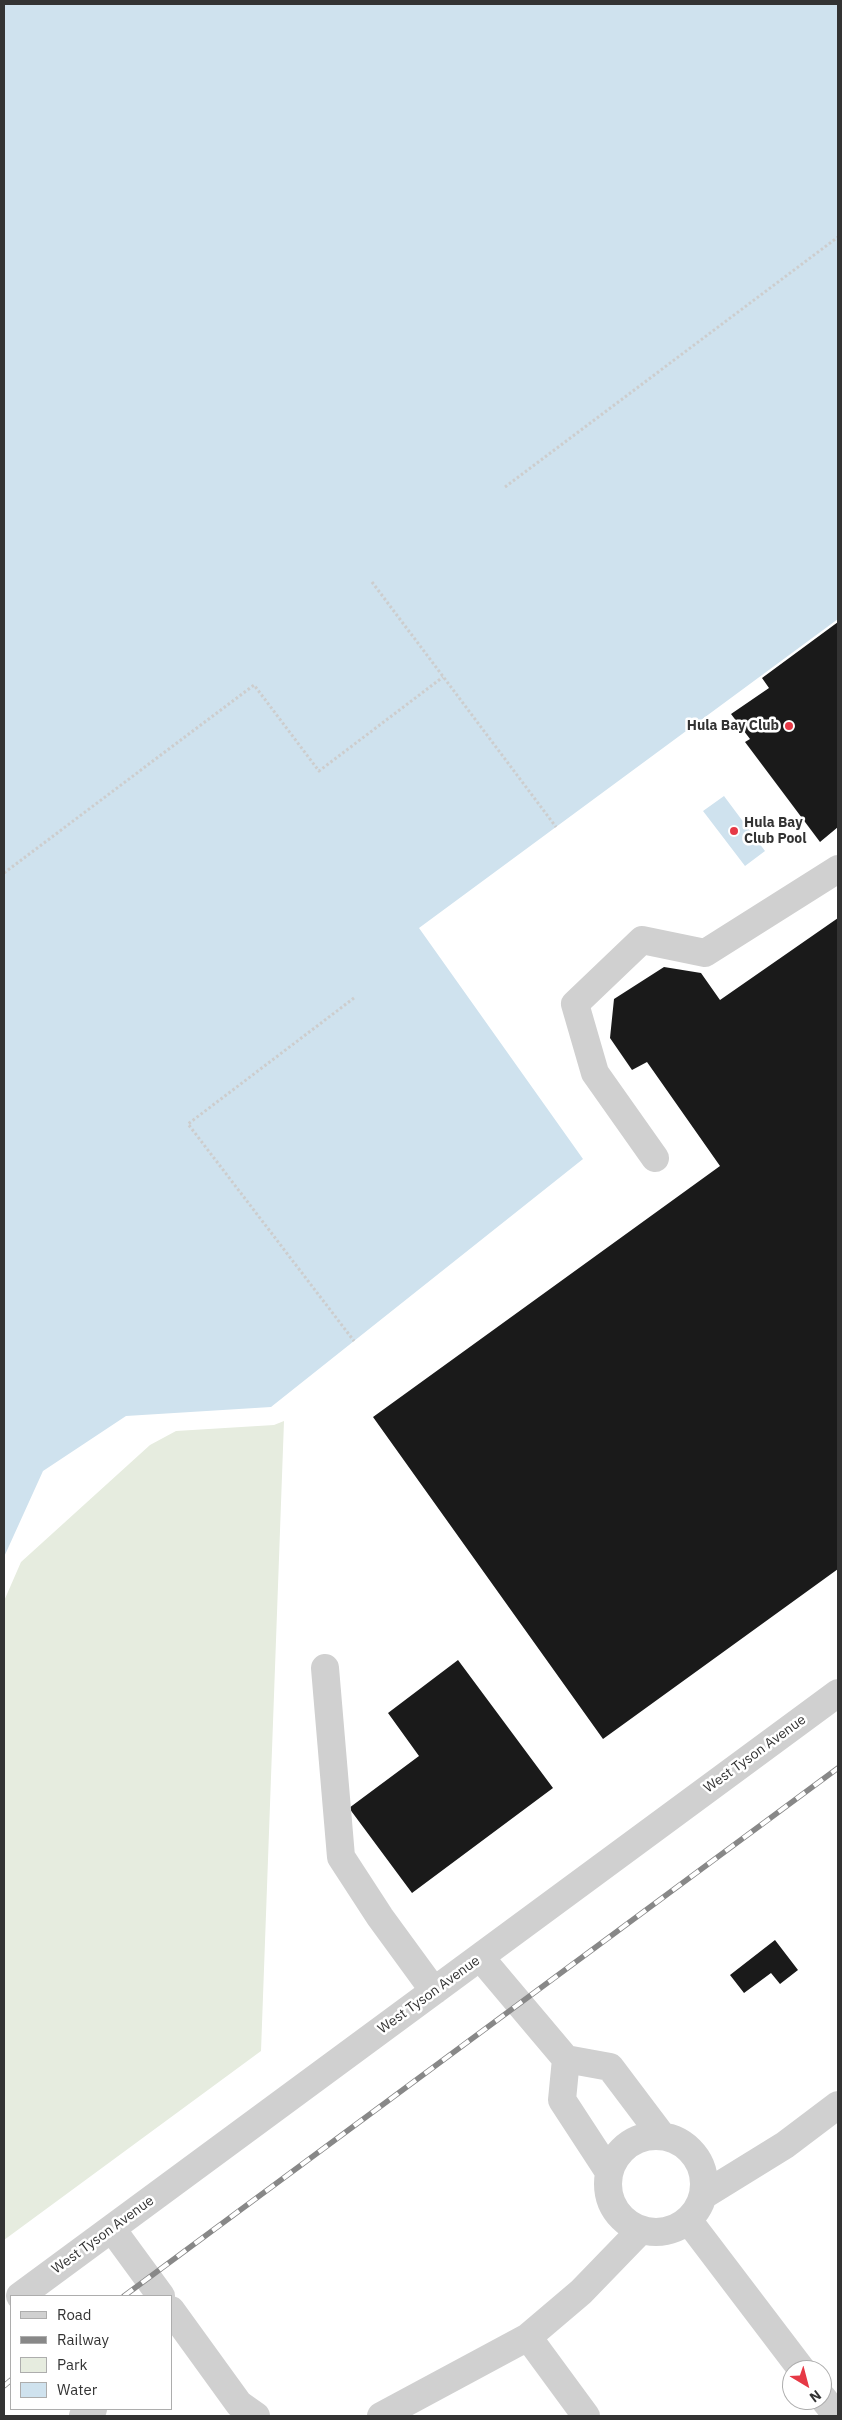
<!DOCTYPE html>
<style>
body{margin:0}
#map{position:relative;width:842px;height:2420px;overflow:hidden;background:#fff;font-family:"IBM Plex Sans",sans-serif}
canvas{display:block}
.frame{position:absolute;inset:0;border:5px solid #333;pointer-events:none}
.legend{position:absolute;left:10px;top:2295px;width:162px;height:115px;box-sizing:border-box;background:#fff;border:1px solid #adadad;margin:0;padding:6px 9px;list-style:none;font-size:15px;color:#333}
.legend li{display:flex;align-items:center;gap:10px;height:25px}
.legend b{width:25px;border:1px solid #adadad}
.north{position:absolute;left:782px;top:2360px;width:50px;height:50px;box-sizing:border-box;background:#fff;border:1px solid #adadad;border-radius:50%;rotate:143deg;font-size:14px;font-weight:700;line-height:20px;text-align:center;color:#333}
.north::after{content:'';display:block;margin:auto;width:18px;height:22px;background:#e63946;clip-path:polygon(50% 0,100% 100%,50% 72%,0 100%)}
</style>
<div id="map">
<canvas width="842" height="2420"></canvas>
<div class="frame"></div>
<ul class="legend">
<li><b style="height:6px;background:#d0d0d0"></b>Road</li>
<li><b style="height:6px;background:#888"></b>Railway</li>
<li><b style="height:14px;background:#e6ecdf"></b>Park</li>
<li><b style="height:14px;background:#cfe2ee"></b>Water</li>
</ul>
<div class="north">N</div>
</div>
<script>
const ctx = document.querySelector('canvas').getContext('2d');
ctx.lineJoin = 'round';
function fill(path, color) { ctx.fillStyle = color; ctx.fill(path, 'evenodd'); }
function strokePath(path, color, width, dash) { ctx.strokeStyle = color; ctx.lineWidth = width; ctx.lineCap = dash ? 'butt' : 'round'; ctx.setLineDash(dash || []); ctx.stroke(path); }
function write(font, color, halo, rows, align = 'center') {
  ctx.font = font + ' "IBM Plex Sans",sans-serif'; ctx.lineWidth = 5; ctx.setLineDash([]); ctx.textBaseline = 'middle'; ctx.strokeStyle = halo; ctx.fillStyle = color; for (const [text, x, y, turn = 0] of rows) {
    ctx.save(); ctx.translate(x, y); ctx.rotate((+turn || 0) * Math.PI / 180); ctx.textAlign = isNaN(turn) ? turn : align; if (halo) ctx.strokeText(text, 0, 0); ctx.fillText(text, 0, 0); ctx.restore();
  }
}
fill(new Path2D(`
 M284,1421L261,2051L4,2240V1601L21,1562L150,1445L176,1431L274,1425Z`), '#e6ecdf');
fill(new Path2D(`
 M4,4H838V619L419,928L583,1159L271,1407L126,1416L43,1471L4,1557Z
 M724,796L765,851L745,866L703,811Z`), '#cfe2ee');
fill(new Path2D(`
 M838,622V827L820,842L745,742L750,739L731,714L769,688L762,678Z
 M838,918V1569L603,1739L373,1417L720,1166L647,1062L632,1070L610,1038L614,999L664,967L701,973L720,1000Z
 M458,1660L553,1788L412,1893L349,1808L419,1756L388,1713Z
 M775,1940L798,1970L780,1984L771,1973L744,1993L730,1975Z`), '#1a1a1a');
strokePath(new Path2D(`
 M505,487L838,237
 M372,582L556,827
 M4,873L254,685L319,771L443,677
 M354,998L188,1124L354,1341`), '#cdcdcd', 3, [2.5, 2.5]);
strokePath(new Path2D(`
 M655,1158L595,1073L575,1004L642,940L705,953L838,869
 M325,1668L341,1857L380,1917L434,1991
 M480,1957L566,2059L610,2067L662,2136
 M566,2059L562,2100L609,2172
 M608 2184a48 48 0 1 1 96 0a48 48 0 1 1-96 0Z
 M704,2195L785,2145L838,2105
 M688,2220L802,2370
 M112,2229L161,2296
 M20,2296L838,1693
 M171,2310L239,2404L256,2416
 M528,2337L581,2292L641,2230
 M822,2397L837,2416
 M83,2416L93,2409
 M381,2416L528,2337L586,2416`), '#d0d0d0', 28);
const rail = new Path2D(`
 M124,2296L838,1768
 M4,2386L11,2380`);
strokePath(rail, '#888', 5.5);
strokePath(rail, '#fff', 4, [11]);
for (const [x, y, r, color] of [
 [789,726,5,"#e63946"],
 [734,831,5,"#e63946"]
]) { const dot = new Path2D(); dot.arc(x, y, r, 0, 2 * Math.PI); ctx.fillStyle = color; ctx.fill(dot); strokePath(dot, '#fff', 2); }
write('bold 14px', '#333', '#fff', [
 ["Hula Bay Club",779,726],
 ["Hula Bay",744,823,"left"],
 ["Club Pool",744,839,"left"]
], 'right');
write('14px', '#333', '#fff', [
 ["West Tyson Avenue",755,1754,-36],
 ["West Tyson Avenue",429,1995,-36],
 ["West Tyson Avenue",103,2235,-36]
]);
</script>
